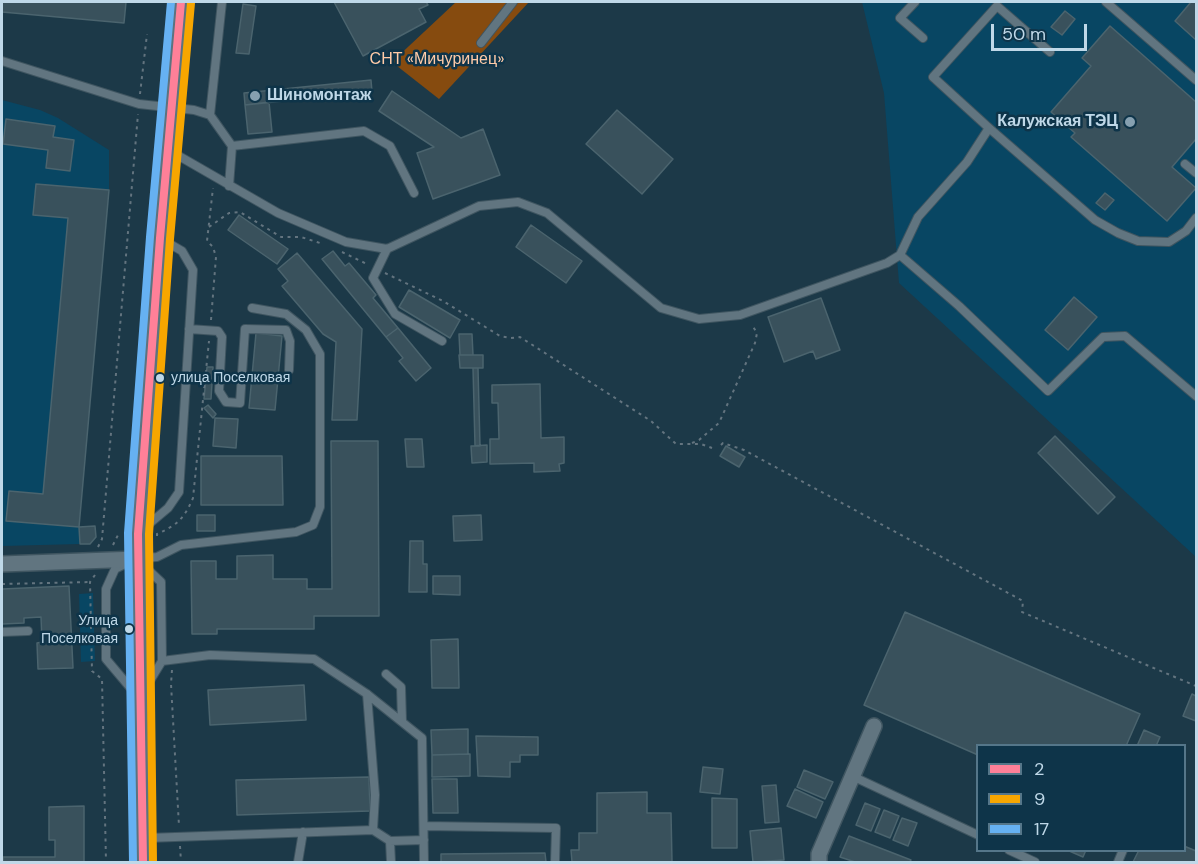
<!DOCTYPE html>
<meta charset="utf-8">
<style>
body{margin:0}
#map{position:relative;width:1198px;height:864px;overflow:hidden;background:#1c3948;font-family:"DM Sans",sans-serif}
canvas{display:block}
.frame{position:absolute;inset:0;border:3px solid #bfd8e8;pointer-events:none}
.legend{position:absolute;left:976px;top:744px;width:210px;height:108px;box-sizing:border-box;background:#0e3449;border:2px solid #557689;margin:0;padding:8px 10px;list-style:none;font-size:18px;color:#bfd8e8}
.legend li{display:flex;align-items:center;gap:12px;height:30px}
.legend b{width:30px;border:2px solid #557689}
.scale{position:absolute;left:991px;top:24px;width:96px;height:27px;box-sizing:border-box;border:3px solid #bfd8e8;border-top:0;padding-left:8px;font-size:18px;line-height:21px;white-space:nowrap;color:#bfd8e8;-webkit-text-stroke:4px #0e3449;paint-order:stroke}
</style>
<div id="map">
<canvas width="1198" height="864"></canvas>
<div class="frame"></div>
<ul class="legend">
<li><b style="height:8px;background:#ff8098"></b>2</li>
<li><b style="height:8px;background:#f7a600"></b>9</li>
<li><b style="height:8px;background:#66b1f2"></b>17</li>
</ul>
<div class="scale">50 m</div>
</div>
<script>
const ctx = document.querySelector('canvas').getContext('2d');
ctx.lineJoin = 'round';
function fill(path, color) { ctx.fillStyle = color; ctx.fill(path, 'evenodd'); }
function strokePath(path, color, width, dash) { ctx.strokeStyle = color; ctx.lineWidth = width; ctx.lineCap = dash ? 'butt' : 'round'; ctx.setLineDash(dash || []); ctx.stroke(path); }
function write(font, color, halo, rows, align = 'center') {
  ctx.font = font + ' "DM Sans",sans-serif'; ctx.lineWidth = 5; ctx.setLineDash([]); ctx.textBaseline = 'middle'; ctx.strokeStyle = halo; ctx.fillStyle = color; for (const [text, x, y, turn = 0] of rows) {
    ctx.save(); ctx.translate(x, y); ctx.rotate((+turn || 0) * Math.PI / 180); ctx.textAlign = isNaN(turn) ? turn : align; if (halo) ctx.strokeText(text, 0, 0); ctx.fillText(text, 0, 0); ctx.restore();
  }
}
fill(new Path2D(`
 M862,2H1196V557L899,283L884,93Z
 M2,100L40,110L58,118L109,150V190L79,527L80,544L2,546Z
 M93,593L95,661L81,662L79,594Z`), '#084663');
fill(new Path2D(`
 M456,2H529L439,99L397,66L393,61Z`), '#864b0f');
const building = new Path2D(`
 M2,2H126L124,23L2,12Z
 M334,2H426L428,5L419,9L426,22L363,56Z
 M1191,2H1196V40L1175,21Z
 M243,4L256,6L249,54L236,53Z
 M1065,11L1075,19L1062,35L1051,27Z
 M1110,26L1196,102V139L1172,167L1196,188L1167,221L1071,137L1075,133L1051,112L1091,66L1082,58Z
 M371,80L372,92L245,105L244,93Z
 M392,91L461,138L483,129L500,175L433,199L417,153L434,147L379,111Z
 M269,102L272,132L248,134L245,105Z
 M617,110L673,159L642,194L586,144Z
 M6,119L55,126L53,137L74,140L70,171L46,168L48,150L3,144Z
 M36,184L109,190L79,527L6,521L9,491L43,494L68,218L33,215Z
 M1105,193L1114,200L1105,210L1096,203Z
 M239,215L288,249L277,264L228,230Z
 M531,225L582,261L566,283L516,247Z
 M333,251L345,266L349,263L376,295L373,298L398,328L386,337L322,259Z
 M297,253L362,329L357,420H332L336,342L323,334L282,286L288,281L278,269Z
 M409,290L460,320L450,338L399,307Z
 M1074,297L1097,317L1068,350L1045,330Z
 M821,298L840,350L816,359L813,351L784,362L768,317Z
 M398,328L431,368L416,381L399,361L403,358L386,337Z
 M256,333L282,336L275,410L249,408Z
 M459,334H472L473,355H460Z
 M459,355H483V368H460Z
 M207,367H213L211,399H204Z
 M473,368H478L480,446H475Z
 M540,384L541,438L564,437V463L559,464L560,471L534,472V463L490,464V439H499L498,403H492V385Z
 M208,405L216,414L213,418L204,408Z
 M215,418L238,419L236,448L213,446Z
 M1055,436L1115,497L1098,514L1038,453Z
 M405,439H422L424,467H407Z
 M331,441H378L379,616H314V629H217V634H192L191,561H216V579H237V556L273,555V579H307V589H332Z
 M487,445V462L472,463L471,446Z
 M726,446L745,457L739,467L720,456Z
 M201,456H282L283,505H201Z
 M197,515H215V531H197Z
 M481,515L482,540L454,541L453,516Z
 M95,526L96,537L90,544H80L79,527Z
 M410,541H423V564H427V592H409Z
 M433,576H460V595L433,594Z
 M69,586L73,668L38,669L37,643L42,642L41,617L24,618V623L2,624V589Z
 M905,612L1140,714L1126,746H978V755L864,705Z
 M458,639L459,688H432L431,640Z
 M304,685L306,720L210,725L208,690Z
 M1192,694L1196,696V721L1183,716Z
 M468,729V754L432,755L431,730Z
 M1144,730L1160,737L1156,746H1137Z
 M476,736L538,737V755H520V762H510V777L478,776Z
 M470,754V776L432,777V755Z
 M703,767L723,769L720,794L700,792Z
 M804,770L833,782L825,799L797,787Z
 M369,777L370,811L237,815L236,780Z
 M432,779H457L458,813H433Z
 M776,785L779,822L765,823L762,786Z
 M795,789L823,802L816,818L787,806Z
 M647,792V813H671L672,862H572L571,850H579V833H597V793Z
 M712,798L737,799V848H712Z
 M865,803L880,809L871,831L856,825Z
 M84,806V862H3V857H55V840H49V807Z
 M884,810L899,816L890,838L875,832Z
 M902,818L917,823L908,846L893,840Z
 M781,828L784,860L753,862L750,831Z
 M849,836L911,860L910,862H855L840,857Z
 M1184,846L1196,851V862H1133L1139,850H1184Z
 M1067,850H1086L1083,857Z
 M545,853L546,862H441V854Z`);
fill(building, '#39515c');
strokePath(building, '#4b646e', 1.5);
const service = new Path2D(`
 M915,2L900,18L923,38
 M1106,2L1196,80
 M481,43L513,2
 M2,61L139,104L194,110L210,115L232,146L229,186
 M210,115L222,2
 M989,128L1095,220L1118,233L1138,241L1169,242L1186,231L1196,218
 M232,146L364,131L390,146L414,193
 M172,152L278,213L346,242L387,249L479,206L518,202L547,213L661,308L699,319L740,315L887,263L900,255L918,217L967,162L989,128L933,77L997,6L1050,52
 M1185,164L1196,173
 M387,249L373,278L395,314L442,341
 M900,255L959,306L1048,391L1103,337L1125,336L1196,396
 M189,329L218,331L222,337L219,391L226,402L240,403L245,329L286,330L290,341L289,370
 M143,529L168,508L179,492L193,270L182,251L163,240
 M141,558L157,557L181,545L296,532L313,525L320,507V354L306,330L286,314L252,308
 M127,563L115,569L106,589V659L133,691
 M144,566L161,582L162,661L148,684
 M2,632L28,631
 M162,661L210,655L314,659L367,694L422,738L424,862
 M386,674L401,687L402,721
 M367,694L375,795L373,830
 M852,776L978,835
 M424,826L556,828L555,862
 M147,838L373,830L390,841L424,840
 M390,841L391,862
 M1009,850L1035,862
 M298,862L303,832
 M1118,862L1123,850`);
const minor = new Path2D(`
 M2,564L137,559
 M819,862V854L874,726`);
const primary = new Path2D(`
 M143,862L138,534L160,238L181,2`);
strokePath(service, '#3f5560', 10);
strokePath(minor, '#3f5560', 18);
strokePath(primary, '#3f5560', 27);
strokePath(new Path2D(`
 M140,94L147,34
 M209,227L229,213L240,212L281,237H301L323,244
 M342,252L369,265
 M385,273L443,301L500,336L511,338L520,337L651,421L676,444H701L712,448
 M211,320L216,257L213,247L207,241L213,188
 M692,443L699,440L719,423L755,343L757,333L752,325
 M721,445L723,443L744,450L1023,601L1022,612L1196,686
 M157,536V534C177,525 184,519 193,498L209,341
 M113,545L118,535H121
 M98,547L102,539L138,114
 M95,575L90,582L92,671L102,679L106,862
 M2,584L90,582
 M172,670L171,684L179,826
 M180,846L181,862`), '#63747f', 2, [3, 4.5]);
strokePath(service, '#617580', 8);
strokePath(minor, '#617580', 15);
strokePath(primary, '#5c737f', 24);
strokePath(new Path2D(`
 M143,862L138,534L160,238L181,2`), '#ff8098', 8);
strokePath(new Path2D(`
 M153,862L149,534L170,239L191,3`), '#f7a600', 8);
strokePath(new Path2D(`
 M133,862L128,533L150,237L171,2`), '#66b1f2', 8);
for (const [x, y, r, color] of [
 [255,96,6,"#86a0b0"],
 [1130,122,6,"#86a0b0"],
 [160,378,5,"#bfd8e8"],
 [129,629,5,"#bfd8e8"]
]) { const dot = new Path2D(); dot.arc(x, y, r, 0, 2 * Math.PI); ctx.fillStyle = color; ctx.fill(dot); strokePath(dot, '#0e3449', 2); }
write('14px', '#bfd8e8', '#0e3449', [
 ["улица Поселковая",171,378],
 ["Улица",118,621,"right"],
 ["Поселковая",118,639,"right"]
], 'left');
write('16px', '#ffcba8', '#0e3449', [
 ["СНТ «Мичуринец»",437,60]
]);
write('bold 16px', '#bfd8e8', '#0e3449', [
 ["Шиномонтаж",267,96],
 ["Калужская ТЭЦ",1118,122,"right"]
], 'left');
</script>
